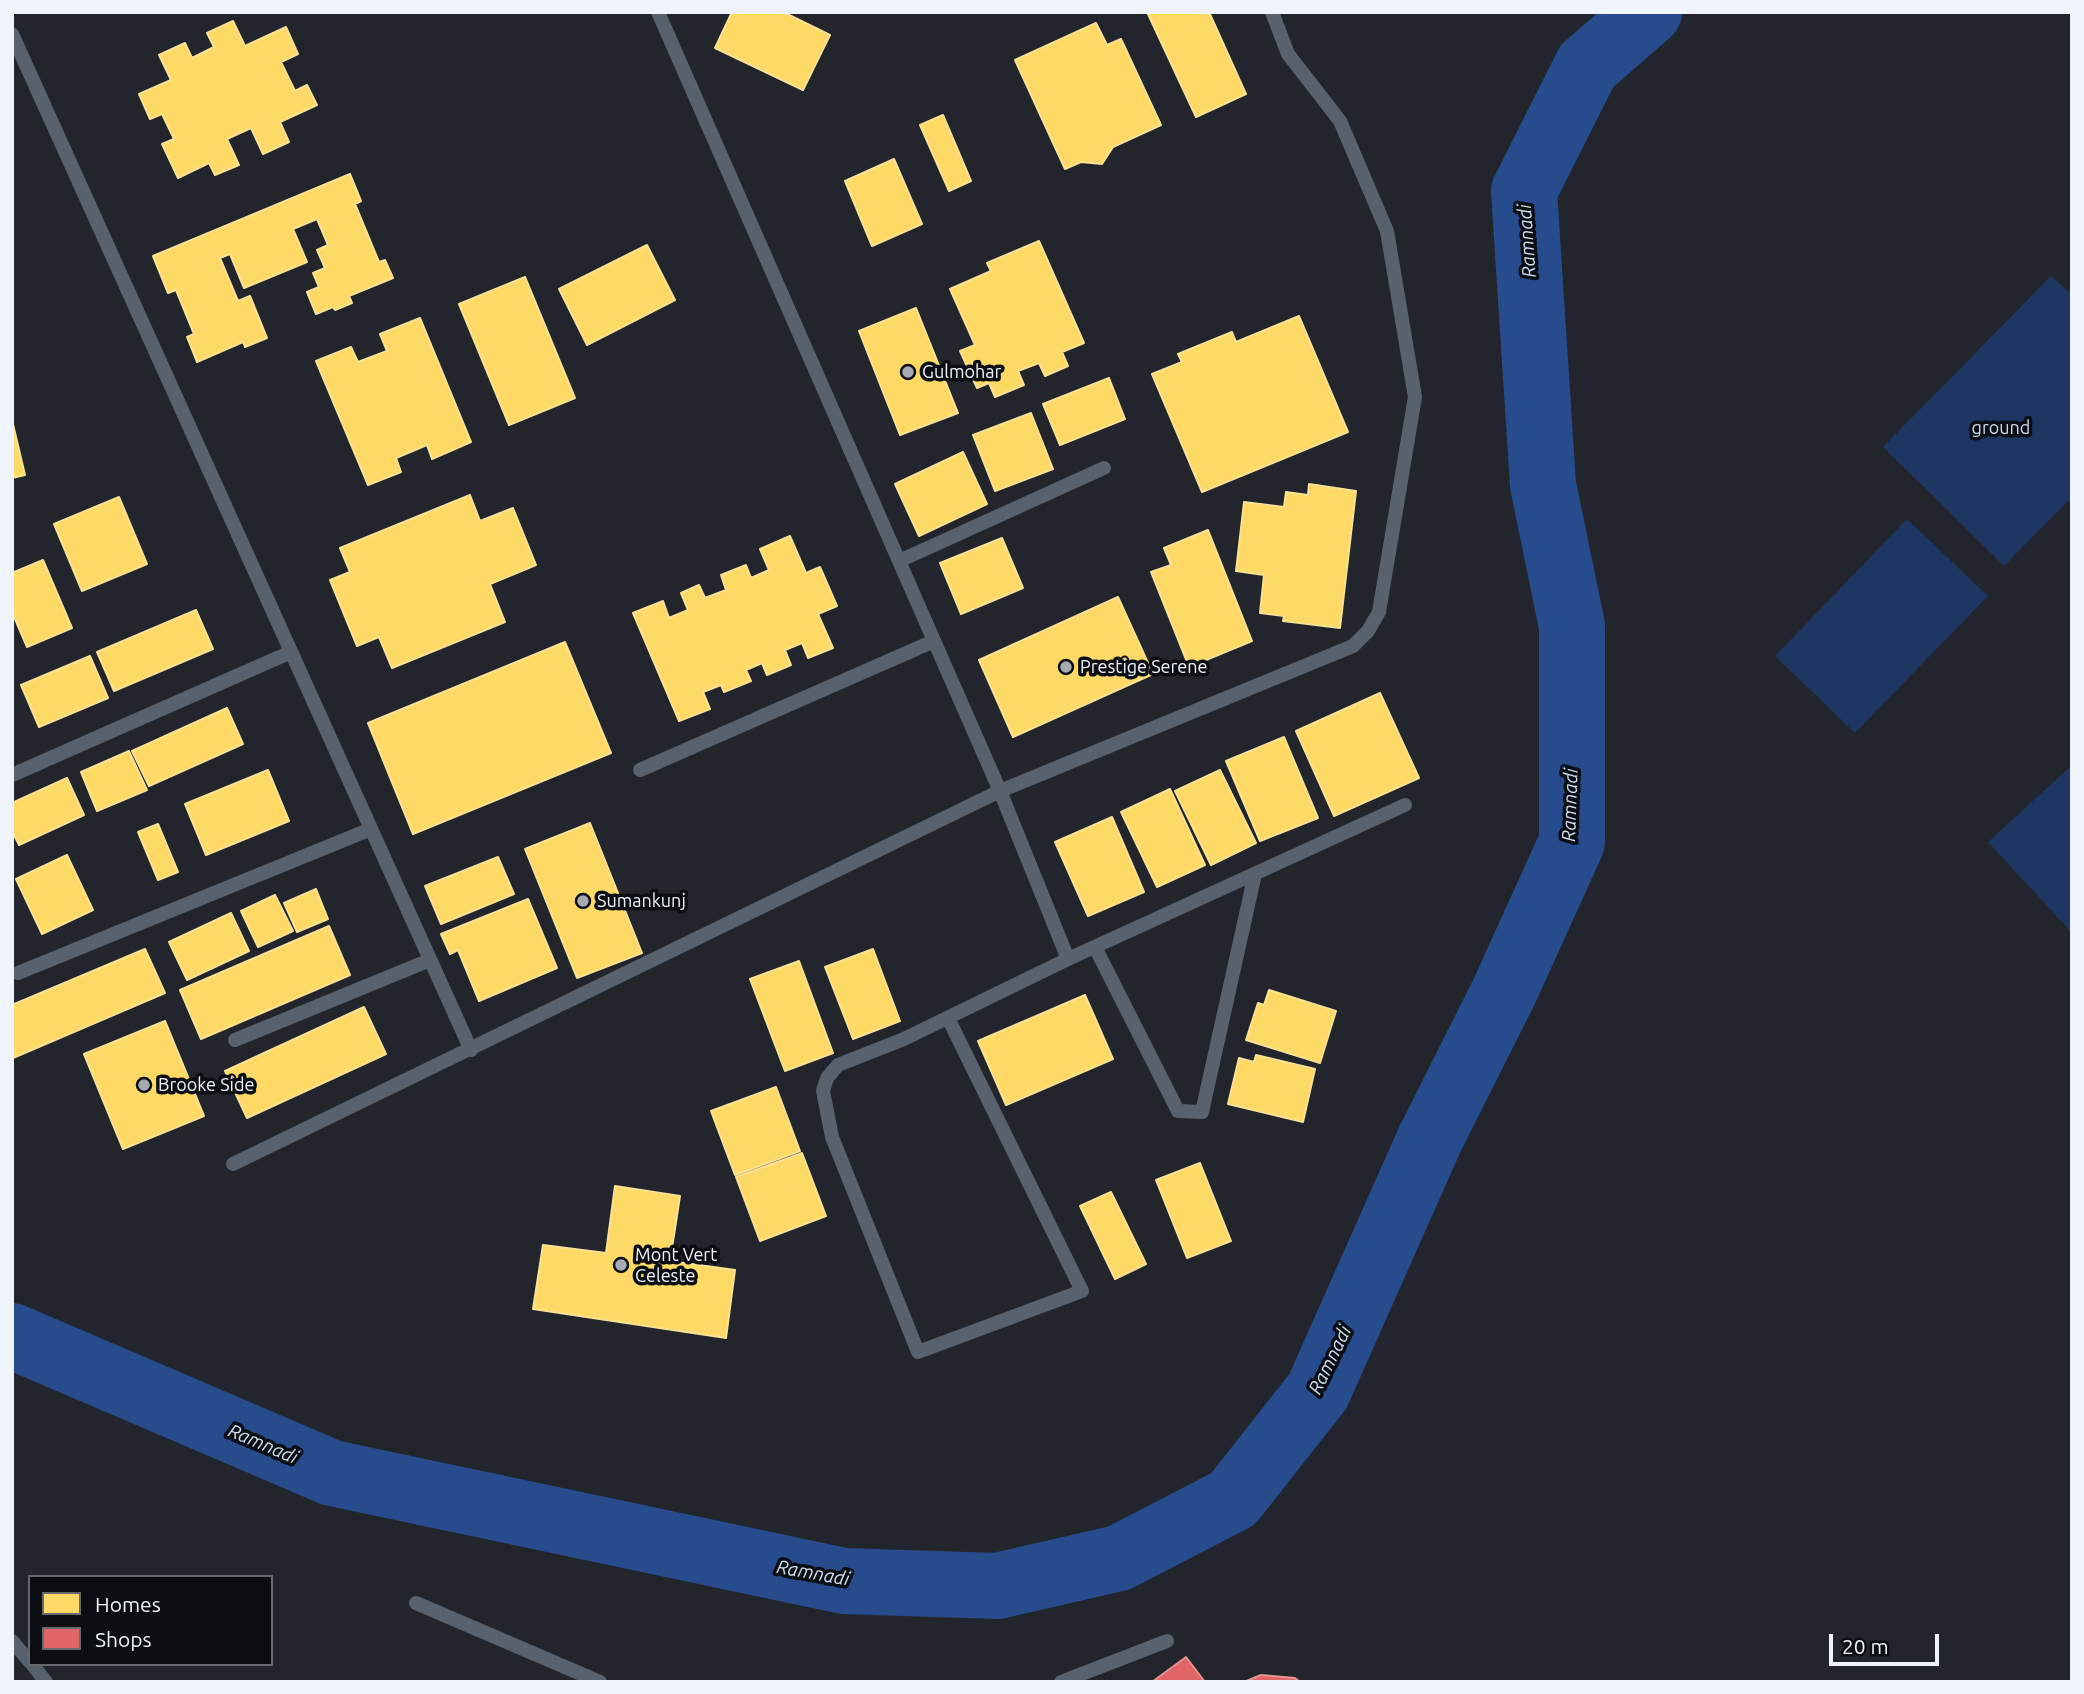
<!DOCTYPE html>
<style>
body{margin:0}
#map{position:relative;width:2084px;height:1694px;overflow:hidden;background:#22262c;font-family:Ubuntu,sans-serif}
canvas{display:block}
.frame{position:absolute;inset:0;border:14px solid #eff4fc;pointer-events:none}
.legend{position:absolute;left:28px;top:1575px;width:245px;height:91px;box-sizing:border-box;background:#0b0e13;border:2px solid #666a70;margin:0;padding:9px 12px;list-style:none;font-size:21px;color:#eff4fc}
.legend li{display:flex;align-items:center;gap:14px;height:35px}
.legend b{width:35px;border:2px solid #666a70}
.scale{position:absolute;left:1829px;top:1634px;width:110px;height:32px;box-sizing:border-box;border:4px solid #eff4fc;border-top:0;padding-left:9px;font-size:21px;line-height:24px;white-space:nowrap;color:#eff4fc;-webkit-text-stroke:5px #0b0e13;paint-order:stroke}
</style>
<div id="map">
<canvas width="2084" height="1694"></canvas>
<div class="frame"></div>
<ul class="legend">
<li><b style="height:19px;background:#ffd966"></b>Homes</li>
<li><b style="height:19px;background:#e06666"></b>Shops</li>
</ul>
<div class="scale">20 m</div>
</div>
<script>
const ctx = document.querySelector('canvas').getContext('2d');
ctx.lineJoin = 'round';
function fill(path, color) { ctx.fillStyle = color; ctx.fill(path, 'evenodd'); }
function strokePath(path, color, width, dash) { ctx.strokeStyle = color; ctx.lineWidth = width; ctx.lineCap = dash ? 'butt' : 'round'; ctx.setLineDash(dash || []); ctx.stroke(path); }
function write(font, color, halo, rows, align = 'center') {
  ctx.font = font + ' Ubuntu,sans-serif'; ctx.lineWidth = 7; ctx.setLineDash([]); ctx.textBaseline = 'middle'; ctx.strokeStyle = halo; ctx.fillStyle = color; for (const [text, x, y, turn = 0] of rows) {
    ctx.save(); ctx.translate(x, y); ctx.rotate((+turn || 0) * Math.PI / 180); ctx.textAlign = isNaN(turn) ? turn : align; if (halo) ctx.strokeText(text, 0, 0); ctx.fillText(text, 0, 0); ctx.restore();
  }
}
fill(new Path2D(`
 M2051,276L2072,295V497L2004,566L1883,447Z
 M1907,519L1988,596L1855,733L1775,656Z
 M2072,765V933L1988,842Z`), '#1d3663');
const homes = new Path2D(`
 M732,12H783L830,35L803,90L715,48Z
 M1147,12H1209L1246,94L1196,117Z
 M233,21L245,46L286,27L298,54L281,62L295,91L307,85L317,105L280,122L289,142L263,154L251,128L227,139L239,165L215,175L209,163L178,178L162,144L174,139L162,114L150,119L139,94L171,80L159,55L185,43L192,58L214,47L207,33Z
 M1096,23L1107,45L1121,39L1161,125L1113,147L1102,164L1081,162L1065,169L1015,60Z
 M943,115L971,181L949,191L920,125Z
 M894,159L922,224L872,246L845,181Z
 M350,174L361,201L355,204L379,262L385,260L393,278L349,296L352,303L335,310L333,307L316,314L307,292L319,287L313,273L325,268L317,250L328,245L317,219L293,229L307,262L244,288L230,254L220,258L238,301L250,296L267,338L245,347L243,342L197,362L187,337L194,334L176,290L168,293L153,256Z
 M1039,241L1084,343L1062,352L1068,366L1045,376L1039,363L1018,371L1024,385L995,397L989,383L977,388L960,351L975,345L950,289L991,271L987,263Z
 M647,245L675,300L587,345L559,289Z
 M525,277L575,398L509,425L459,304Z
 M916,308L958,413L900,435L859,331Z
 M1299,316L1348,432L1202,492L1152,374L1182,362L1178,354L1232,332L1236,342Z
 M420,318L471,442L432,459L427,445L396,458L401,472L368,485L316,361L351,347L358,362L387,351L380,334Z
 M1109,378L1125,419L1060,445L1043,404Z
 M1031,413L1053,469L995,491L973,435Z
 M12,420L25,475L12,478Z
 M963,452L987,504L919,536L895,484Z
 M1309,484L1356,491L1340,628L1283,621L1284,616L1260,613L1264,575L1236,571L1244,502L1284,507L1286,492L1308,495Z
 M470,495L480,521L513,508L536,565L490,584L505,622L392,668L379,637L357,646L330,580L350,572L340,548Z
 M119,497L147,564L82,591L54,524Z
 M1208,530L1252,641L1189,667L1151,572L1171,565L1164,548Z
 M790,536L806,573L820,567L837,606L818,614L833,648L808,658L802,643L785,650L791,665L767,675L762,663L746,670L751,681L724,692L721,685L703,692L710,709L679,721L633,613L663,601L669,618L688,610L681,593L699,585L705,598L726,590L721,575L746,565L751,578L769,570L760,549Z
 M1002,538L1023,588L961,614L940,563Z
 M43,560L72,628L27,647L12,612V573Z
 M1118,597L1153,674L1013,737L979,660Z
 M196,610L213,649L114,691L97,652Z
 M565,642L611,753L413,834L368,723Z
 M90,656L108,698L39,727L21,685Z
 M1380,693L1419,778L1334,816L1296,731Z
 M227,708L243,744L149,786L132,751Z
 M1284,737L1318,818L1260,841L1226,761Z
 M129,751L147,790L97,811L81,772Z
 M268,770L289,821L206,855L185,804Z
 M1220,770L1256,843L1211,865L1175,791Z
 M67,778L84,815L19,845L12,831V803Z
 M1170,789L1205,865L1157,887L1121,812Z
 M1112,817L1144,892L1088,916L1055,842Z
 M590,823L642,953L577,978L525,849Z
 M158,824L178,872L158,880L138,832Z
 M67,855L93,910L42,934L16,879Z
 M498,857L514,894L441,924L425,886Z
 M316,889L328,919L297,932L284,903Z
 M275,895L293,931L258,947L241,911Z
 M528,899L557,968L479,1001L458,950L450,954L441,934Z
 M231,913L249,951L187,980L169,942Z
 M329,926L350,975L201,1039L180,990Z
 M145,949L165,993L13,1058L12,1005Z
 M873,949L900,1021L853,1039L825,967Z
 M799,961L833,1053L785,1071L750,979Z
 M1269,990L1336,1011L1320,1063L1246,1040L1258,1003L1264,1005Z
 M1085,995L1113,1059L1006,1105L978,1041Z
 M364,1007L386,1054L247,1118L225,1071Z
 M165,1021L204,1116L123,1149L84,1054Z
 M1256,1055L1315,1069L1303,1122L1228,1104L1239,1058L1254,1062Z
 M776,1087L800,1151L735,1175L711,1111Z
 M802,1153L826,1216L760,1241L736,1177Z
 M1200,1163L1231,1241L1187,1258L1156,1180Z
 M615,1186L680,1196L670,1261L735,1270L726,1338L533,1309L543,1245L606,1253Z
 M1111,1192L1146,1264L1115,1279L1080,1206Z`);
fill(homes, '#ffd966');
strokePath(homes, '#fae193', 2);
const shops = new Path2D(`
 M1186,1657L1205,1682H1152Z
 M1261,1675L1295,1678L1300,1682H1244Z`);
fill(shops, '#e06666');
strokePath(shops, '#e49193', 2);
strokePath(new Path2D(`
 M12,1336L332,1473L844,1581L997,1586L1119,1558L1233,1499L1318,1391L1430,1139L1504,992L1572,842V626L1543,485L1524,191L1587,66L1649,12`), '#274c8d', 66);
strokePath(new Path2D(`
 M658,12L1000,791L1068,959
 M12,34L471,1050
 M899,561L1104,468
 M640,770L934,641
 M12,775L291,652
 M1095,947L1178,1111L1202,1112L1255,874
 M18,973L371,829
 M948,1018L1082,1291L918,1352L832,1137L823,1091L827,1078L838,1065L904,1039L1068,959L1405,805
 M235,1040L430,960
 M233,1164L1000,791L1353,646L1368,631L1379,612L1415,397L1387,231L1340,121L1288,54L1272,12
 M416,1603L600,1682
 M12,1641L30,1662
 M32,1664L46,1682
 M1061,1682L1167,1641`), '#58616e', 14);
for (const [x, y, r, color] of [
 [908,372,7,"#a7acb3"],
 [1066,667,7,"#a7acb3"],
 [583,901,7,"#a7acb3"],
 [144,1085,7,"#a7acb3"],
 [621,1265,7,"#a7acb3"]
]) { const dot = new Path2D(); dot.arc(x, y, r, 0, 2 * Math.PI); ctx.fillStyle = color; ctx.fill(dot); strokePath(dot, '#0b0e13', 2.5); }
write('18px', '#eff4fc', '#0b0e13', [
 ["Gulmohar",922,372],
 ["Prestige Serene",1080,667],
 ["Sumankunj",597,901],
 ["Brooke Side",158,1085],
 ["Mont Vert",635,1255],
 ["Celeste",635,1276]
], 'left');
write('18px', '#ccd8ec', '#0b0e13', [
 ["ground",2001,428]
]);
write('italic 19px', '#d2dff3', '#0b0e13', [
 ["Ramnadi",1527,241,-94],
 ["Ramnadi",1570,805,-88],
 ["Ramnadi",1330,1360,-64],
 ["Ramnadi",263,1444,23],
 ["Ramnadi",813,1573,10]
]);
</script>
